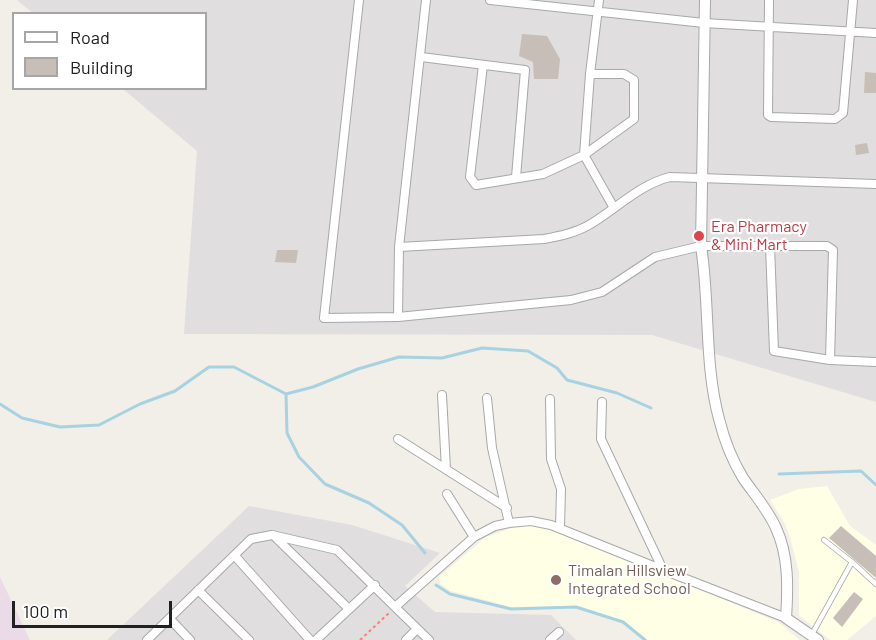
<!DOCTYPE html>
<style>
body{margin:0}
#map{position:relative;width:876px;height:640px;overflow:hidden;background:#f2efe8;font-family:Barlow,sans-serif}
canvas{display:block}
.legend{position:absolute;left:12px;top:12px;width:195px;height:78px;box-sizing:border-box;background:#fff;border:2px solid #a6a6a6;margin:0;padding:8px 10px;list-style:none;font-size:18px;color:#212121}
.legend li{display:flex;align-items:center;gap:12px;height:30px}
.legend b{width:30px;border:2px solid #a6a6a6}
.scale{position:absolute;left:12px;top:601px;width:160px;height:27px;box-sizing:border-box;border:3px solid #212121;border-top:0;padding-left:8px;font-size:18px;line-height:21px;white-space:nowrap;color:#212121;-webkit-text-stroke:4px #fff;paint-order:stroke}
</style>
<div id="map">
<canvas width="876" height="640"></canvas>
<ul class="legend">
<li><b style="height:8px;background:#fff"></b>Road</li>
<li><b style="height:16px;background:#c7beb7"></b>Building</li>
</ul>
<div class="scale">100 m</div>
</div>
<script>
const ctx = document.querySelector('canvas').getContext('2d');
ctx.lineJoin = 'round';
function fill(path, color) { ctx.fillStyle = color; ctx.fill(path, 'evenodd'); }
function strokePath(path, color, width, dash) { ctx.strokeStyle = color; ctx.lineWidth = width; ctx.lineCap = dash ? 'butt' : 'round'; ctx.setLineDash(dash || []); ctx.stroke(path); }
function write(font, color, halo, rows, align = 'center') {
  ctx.font = font + ' Barlow,sans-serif'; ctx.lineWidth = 4.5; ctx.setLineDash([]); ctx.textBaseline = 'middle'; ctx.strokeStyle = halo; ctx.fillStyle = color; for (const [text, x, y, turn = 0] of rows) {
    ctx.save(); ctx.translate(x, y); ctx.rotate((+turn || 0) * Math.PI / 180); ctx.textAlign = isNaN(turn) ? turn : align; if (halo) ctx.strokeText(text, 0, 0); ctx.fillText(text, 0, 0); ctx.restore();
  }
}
fill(new Path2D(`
 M17,0H876V402L652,335L184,334L197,151L123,89L206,88V14L33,13Z
 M249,506L352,525L440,553L405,586L435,612L551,615L576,640H107Z`), '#e0dede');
fill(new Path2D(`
 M0,577L30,640H0Z`), '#ebdae7');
fill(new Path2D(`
 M827,486L850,526L876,545V616L847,640H830L799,615V572L790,537L785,524L770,500L799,489Z
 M523,524L547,527L778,622L800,640H648L623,621L576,606L511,607L451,591L440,584L439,577L486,537Z`), '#feffe4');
strokePath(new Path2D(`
 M286,394L287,433L299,457L325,484L369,503L402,525L425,553
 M0,404L22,418L60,427L99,425L140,404L175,391L209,367H234L286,394L313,387L358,369L399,357L442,358L482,348L528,351L557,368L567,380L617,393L651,408
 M779,474L861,471L876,485
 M436,585L450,594L511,609L576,607L623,622L645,640`), '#a7d2e1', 3);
fill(new Path2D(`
 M522,34L547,36L560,59L558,79H534L533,62L519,56Z
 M865,72L876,73V93H864Z
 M867,143L869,153L856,155L855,145Z
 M277,250H298L296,263L275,262Z
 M841,526L876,556V578L829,538Z
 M854,592L863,599L842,627L833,618Z`), '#c7beb7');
const service = new Path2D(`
 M852,562L876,584
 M811,636L852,562L824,540`);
const minor = new Path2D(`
 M359,0L324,318L398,317L571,300L602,292L655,257L701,246H827L833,250L830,360
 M490,0L704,23L876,33
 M599,0L590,74L584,155L614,208
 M769,0L768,115L771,117L835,119L843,113L853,0
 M421,57L525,70L516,177
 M483,65L470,177L476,185L543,174L584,155L634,119V80L624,74H590
 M770,246L774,351L830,360L876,362
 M399,247L544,239C560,236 575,233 589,225C615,210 640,184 670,177L876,184
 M398,317L399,247L426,0
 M442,395L446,469
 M487,398L492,448L509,523
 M550,399L551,459L561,489L560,528
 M602,402L601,439L663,570L786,618
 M398,439L507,508
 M447,494L474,537
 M273,535L349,609
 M235,556L310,640
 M198,590L249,640
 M395,607L429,640
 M170,619L190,640
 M147,640L251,539L272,535L337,550L395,607L474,537L495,526L509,523L531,521L551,525L663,570
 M316,640L375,585
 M406,640L417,629
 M550,640L559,632`);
const tertiary = new Path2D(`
 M705,0L701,246C710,303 704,363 719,419C724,439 732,460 743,478C754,494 768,510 776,528C789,556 788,588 786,618L818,640`);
strokePath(service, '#a8a8a8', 6);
strokePath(minor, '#a8a8a8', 10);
strokePath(tertiary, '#a8a8a8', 12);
strokePath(new Path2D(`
 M360,640L389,613`), '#ff7f6c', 2, [3, 3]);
strokePath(service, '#fff', 4.5);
strokePath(minor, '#fff', 8);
strokePath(tertiary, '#fff', 10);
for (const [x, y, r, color] of [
 [699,236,6,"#e0444e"],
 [556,580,6,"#8d6e63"]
]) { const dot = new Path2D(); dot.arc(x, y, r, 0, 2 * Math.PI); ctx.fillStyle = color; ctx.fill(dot); strokePath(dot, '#fff', 2); }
write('16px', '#be3a42', '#fff', [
 ["Era Pharmacy",711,227],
 ["& Mini Mart",711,245]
], 'left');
write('16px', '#785e54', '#fff', [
 ["Timalan Hillsview",568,571],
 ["Integrated School",568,589]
], 'left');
</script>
